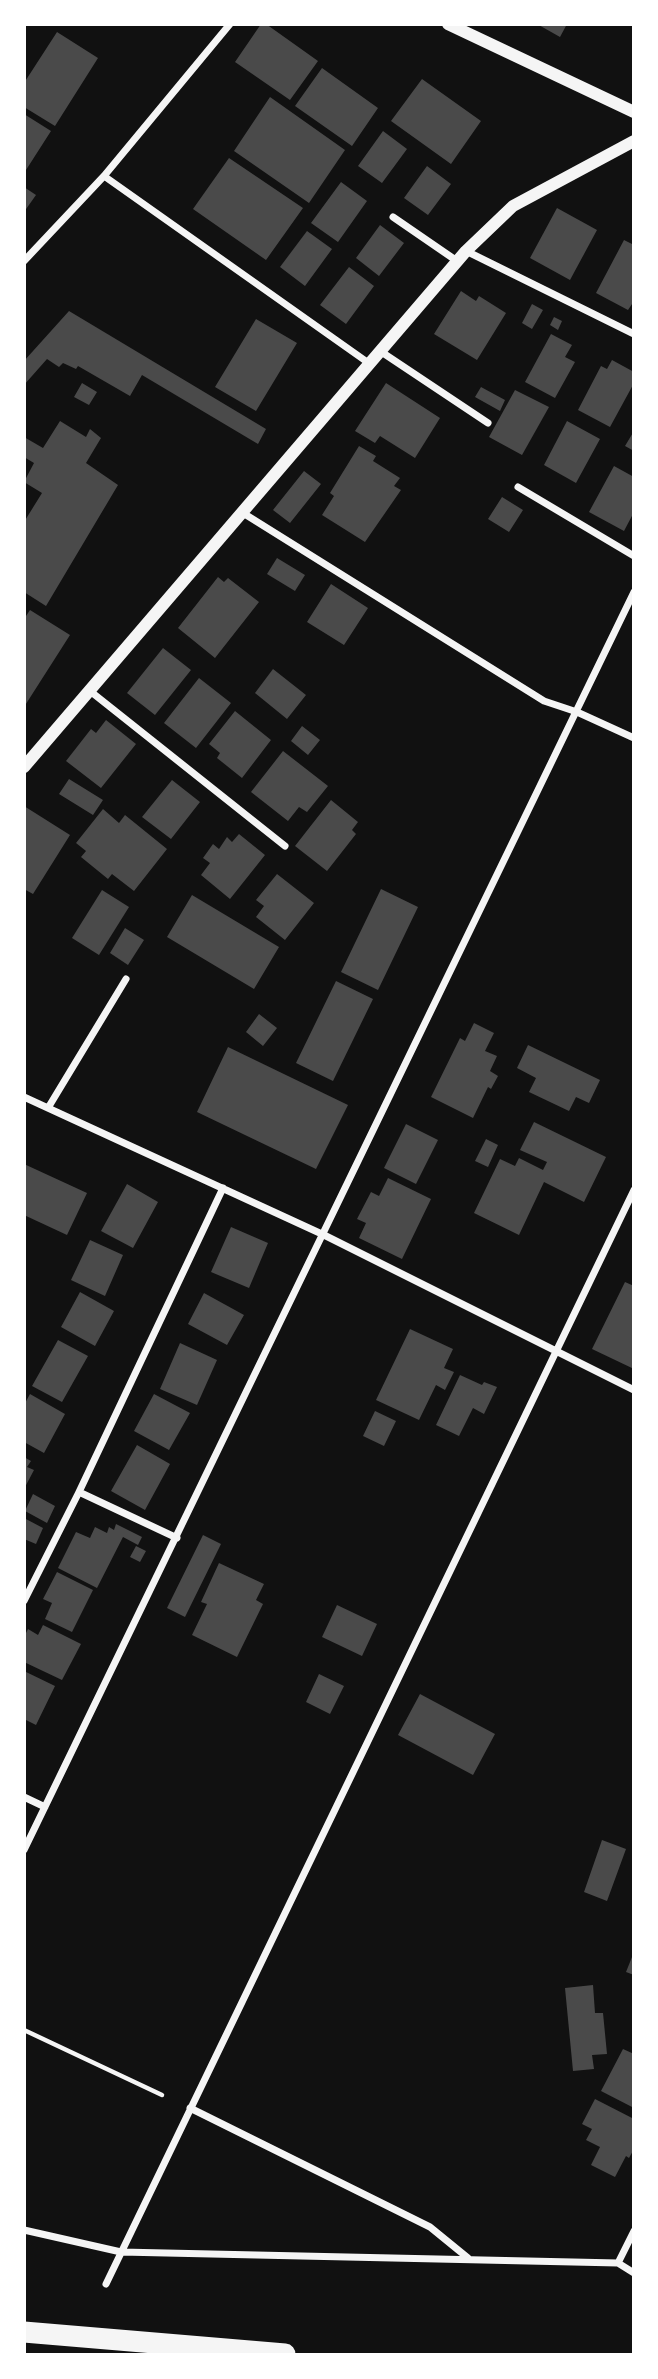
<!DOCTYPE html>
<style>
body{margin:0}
#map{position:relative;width:658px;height:2379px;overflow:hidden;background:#111;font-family:Signika,sans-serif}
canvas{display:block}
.frame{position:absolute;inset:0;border:26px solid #fff;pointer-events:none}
</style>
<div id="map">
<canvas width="658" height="2379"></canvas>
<div class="frame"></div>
</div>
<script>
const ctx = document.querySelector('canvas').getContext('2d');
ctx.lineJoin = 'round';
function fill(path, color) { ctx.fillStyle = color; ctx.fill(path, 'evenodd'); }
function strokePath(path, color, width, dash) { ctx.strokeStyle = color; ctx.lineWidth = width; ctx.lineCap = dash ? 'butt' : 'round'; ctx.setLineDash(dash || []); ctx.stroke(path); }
fill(new Path2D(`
 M261,24H266L318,61L290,100L235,62Z
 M537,24H567L560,37Z
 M57,32L98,58L55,126L24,107V83Z
 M322,68L378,108L352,146L295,106Z
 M422,79L481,121L451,164L391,121Z
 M270,97L345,150L309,203L234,151Z
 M24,114L51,131L26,170L24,169Z
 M383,131L407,149L382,183L358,166Z
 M229,158L303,208L266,260L193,209Z
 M427,166L451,184L428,215L404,198Z
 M341,182L367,201L338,242L311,223Z
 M24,187L36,195L24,212Z
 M557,208L597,230L570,280L530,258Z
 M380,225L404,243L379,276L356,258Z
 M307,231L332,249L305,286L280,267Z
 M624,240L634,245V301L628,310L596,293Z
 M349,267L374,286L346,324L320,305Z
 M461,291L476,301L479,296L506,313L477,360L434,334Z
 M532,304L543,310L532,329L522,323Z
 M69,311L266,429L258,444L142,375L130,396L78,366L76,369L63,363L59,367L47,359L24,385V361Z
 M554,317L562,321L558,330L550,325Z
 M256,319L297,343L256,411L215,387Z
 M551,334L572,345L565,357L575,362L555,398L525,382Z
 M612,360L634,372V383L610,427L578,410L601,366L607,369Z
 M82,383L97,392L89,405L74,397Z
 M386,383L440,418L415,458L380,436L375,443L355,431Z
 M481,387L505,400L500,411L475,397Z
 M515,390L549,407L522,455L489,437Z
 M60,421L86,437L90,429L101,438L86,463L118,485L46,606L24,592V522L42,493L24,482L34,463L24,457V437L43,448Z
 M567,421L600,439L576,483L544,465Z
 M634,431V451L625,446Z
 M359,446L376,456L373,461L400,478L394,486L401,490L365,542L322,515L334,496L330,493Z
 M614,466L634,477V512L624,531L589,512Z
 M304,471L321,484L290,523L273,510Z
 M502,497L523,510L509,532L488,519Z
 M277,558L305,575L295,591L267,574Z
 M218,577L224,582L228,578L259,602L215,658L178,628Z
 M331,584L368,608L344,645L307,622Z
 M30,610L70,635L24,707V619Z
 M163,648L191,670L155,715L127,693Z
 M273,669L306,695L287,719L255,693Z
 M199,678L231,703L196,748L164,723Z
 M235,711L271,740L242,778L217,758L220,753L209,744Z
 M106,720L136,744L101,788L66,761L91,729L96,733Z
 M302,726L320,740L308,755L291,741Z
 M283,751L328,786L307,812L299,807L288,821L251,792Z
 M69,779L103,800L93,815L59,794Z
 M172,780L200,802L171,839L142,817Z
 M331,800L358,822L352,830L356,834L327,871L295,846Z
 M24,806L70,835L33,894L24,889Z
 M103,809L119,823L125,815L167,849L134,891L112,874L108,879L81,857L86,851L76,843Z
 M239,834L265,855L230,899L201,875L210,863L203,858L213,844L219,849L227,837L232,842Z
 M277,874L314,903L285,940L256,917L264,906L256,900Z
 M381,889L418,907L378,990L341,972Z
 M102,890L129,907L99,955L72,938Z
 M192,895L279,947L254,989L167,937Z
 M125,928L144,940L128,965L110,953Z
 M336,981L373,999L333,1081L296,1063Z
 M259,1014L277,1028L263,1046L246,1032Z
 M474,1023L494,1033L485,1051L497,1056L490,1071L498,1076L491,1089L488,1087L473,1118L431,1097L460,1038L465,1041Z
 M528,1045L600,1080L589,1103L576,1097L569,1111L529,1092L536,1078L517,1068Z
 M228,1047L348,1105L316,1169L197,1112Z
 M534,1122L606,1157L584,1202L544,1182L519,1235L474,1213L500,1159L515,1166L519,1158L543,1170L547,1162L520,1150Z
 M406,1124L438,1140L416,1184L384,1168Z
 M486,1139L498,1145L488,1167L475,1161Z
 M24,1164L87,1193L67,1235L24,1215Z
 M388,1178L431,1199L402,1259L359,1238L366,1223L357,1219L371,1192L379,1196Z
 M127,1184L158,1202L133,1248L101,1231Z
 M231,1227L268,1243L249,1288L211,1272Z
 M90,1240L123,1255L105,1296L71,1280Z
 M625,1282L634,1286V1369L592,1349Z
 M80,1292L114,1311L95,1346L61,1327Z
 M204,1293L244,1315L227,1345L188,1324Z
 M410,1329L453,1349L444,1368L454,1372L445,1390L436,1385L419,1420L376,1400Z
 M58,1340L88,1356L62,1402L32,1386Z
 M180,1343L217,1360L197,1405L160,1389Z
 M460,1375L482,1385L484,1382L497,1387L484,1414L473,1408L459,1436L436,1425Z
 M30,1394L65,1414L44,1453L24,1442V1405Z
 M154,1394L190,1413L169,1450L134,1431Z
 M375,1411L396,1421L384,1446L363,1436Z
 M137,1445L170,1464L145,1510L111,1491Z
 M24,1457L31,1461L27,1467L34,1470L24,1489Z
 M33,1494L55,1506L47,1523L25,1511Z
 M24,1518L43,1528L36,1544L24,1539Z
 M116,1524L142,1537L138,1545L123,1537L97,1588L58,1568L76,1532L90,1538L95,1527L107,1533L109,1527L114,1530Z
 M203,1535L221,1544L185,1617L167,1608Z
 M136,1546L146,1551L140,1562L130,1557Z
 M219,1563L264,1584L256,1600L263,1604L237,1657L192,1635L207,1604L201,1602Z
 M57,1572L93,1590L72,1632L45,1619L52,1603L43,1599Z
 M337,1605L377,1624L362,1656L322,1637Z
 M43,1625L81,1644L62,1680L24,1662V1637L28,1629L38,1635Z
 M24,1671L55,1686L36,1725L24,1719Z
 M319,1674L344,1686L330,1714L306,1702Z
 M420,1694L495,1734L473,1775L398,1735Z
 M602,1840L626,1849L607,1901L584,1892Z
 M634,1952V1975L626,1972Z
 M593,1985L595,2013H603L607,2054L592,2055L594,2069L573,2071L565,1988Z
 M623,2049L634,2054V2108L601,2091Z
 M595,2099L634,2119V2149L629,2158L626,2156L615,2177L591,2165L600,2147L586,2140L592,2129L582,2124Z`), '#4a4a4a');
strokePath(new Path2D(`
 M24,2030L162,2095`), '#f5f5f5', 4.5);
strokePath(new Path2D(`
 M104,176L370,364
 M393,217L457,261
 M466,251L634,334
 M24,261L104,176L230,24
 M380,351L488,423
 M518,487L634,556
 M243,513L544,701L577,712L634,738
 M90,691L285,846
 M24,1097L324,1235L634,1390
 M48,1108L126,979
 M79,1492L223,1188
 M24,1601L79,1492L177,1538
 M24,1797L45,1807
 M24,1850L634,592
 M190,2108L430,2227L468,2258
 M24,2230L121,2252L618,2263L634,2273
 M618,2263L634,2231
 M106,2284L634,1190`), '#f5f5f5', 7);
strokePath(new Path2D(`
 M448,24L634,112
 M24,767L466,251L513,206L634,141`), '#f5f5f5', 12);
strokePath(new Path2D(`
 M24,2332L285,2354`), '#f5f5f5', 21);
</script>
